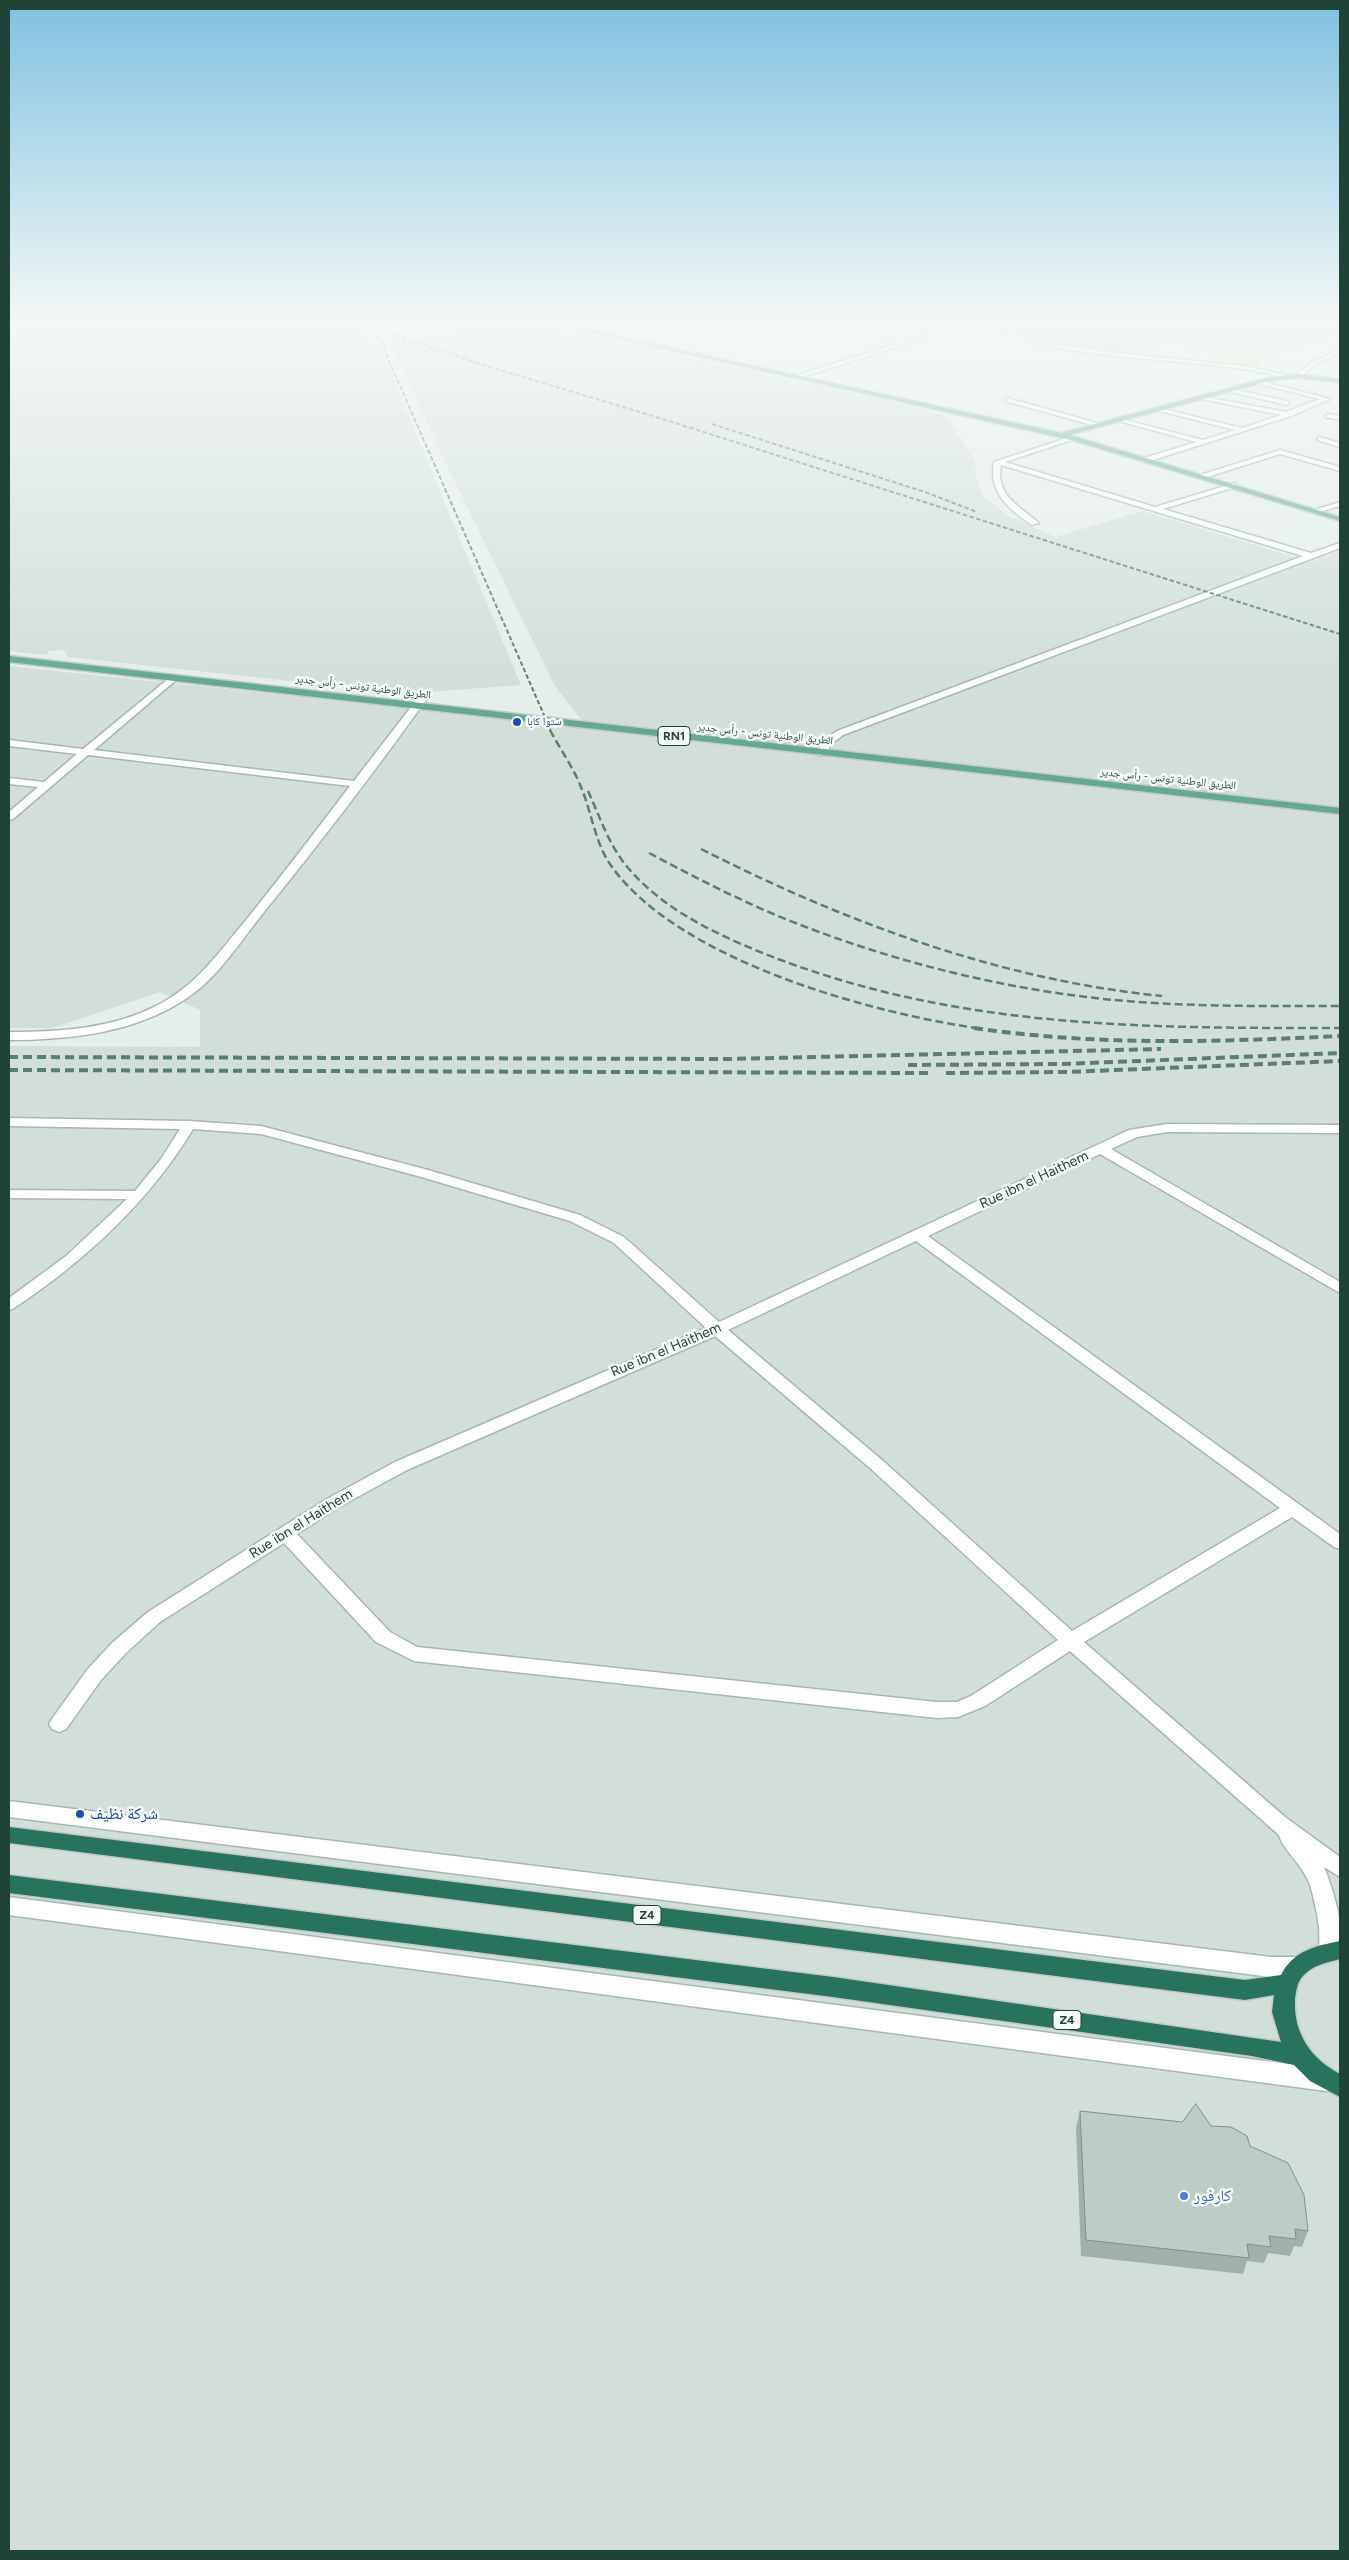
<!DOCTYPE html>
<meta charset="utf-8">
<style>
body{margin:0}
#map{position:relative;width:1349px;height:2560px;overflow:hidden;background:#e4efe9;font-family:Figtree,sans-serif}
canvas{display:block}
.frame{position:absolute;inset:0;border:10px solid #204337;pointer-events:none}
</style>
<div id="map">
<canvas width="1349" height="2560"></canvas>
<div class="frame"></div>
</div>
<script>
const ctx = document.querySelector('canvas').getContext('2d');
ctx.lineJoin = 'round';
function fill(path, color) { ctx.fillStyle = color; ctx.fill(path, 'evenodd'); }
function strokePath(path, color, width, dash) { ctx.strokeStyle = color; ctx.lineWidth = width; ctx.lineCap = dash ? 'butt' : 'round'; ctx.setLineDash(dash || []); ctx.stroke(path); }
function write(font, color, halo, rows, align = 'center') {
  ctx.font = font + ' Figtree,"Noto Naskh Arabic",sans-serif'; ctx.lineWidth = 5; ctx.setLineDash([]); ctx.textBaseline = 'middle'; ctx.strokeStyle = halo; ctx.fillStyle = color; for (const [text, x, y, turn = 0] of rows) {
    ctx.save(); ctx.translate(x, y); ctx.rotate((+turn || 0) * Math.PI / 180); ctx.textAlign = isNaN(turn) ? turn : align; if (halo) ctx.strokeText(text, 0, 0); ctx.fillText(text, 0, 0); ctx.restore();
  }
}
fill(new Path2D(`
 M9,323H348L353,326L380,349L406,407L403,408L404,411L407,412L521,685L428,692L395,688L384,691L68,657L64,650L48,651L47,655L9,651Z
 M482,323H529L915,407L946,416L975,461L976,478L984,497L1007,515L1055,537L1143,511L1311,562L1340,551V2551H9V1046L200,1047V1010L160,992L53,1028H9V666L587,727L555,686L446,464L388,337L404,342Z`), '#d1dfd8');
fill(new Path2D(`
 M988,323H1320L1340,330V334L1271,355L1253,365L1214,359L1215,351L1183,344L1164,343L1141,353L1119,356L1075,352L1028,341Z`), '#bae2c1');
const minor = new Path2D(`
 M808,323H817L906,341L934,332L894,323L941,330L963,323H971L800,378L798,375L899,343Z
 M975,323H982L1007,332L1060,345L1116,353L1245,366L1291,376L1288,378C1201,356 1108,364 1021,339C1007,335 988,331 975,323Z
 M1340,349V353L1314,365L1301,377L1296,376L1310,363Z
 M1257,380L1330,399L1291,416L1147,462L1144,458L1196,442L1122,422L1125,420L1203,440L1235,430L1156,410L1159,408L1242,428L1281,415L1197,398L1200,396L1286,412L1320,399L1255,383Z
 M1228,388L1287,401L1290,403L1287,405L1226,391Z
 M1007,398L1101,424L1102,425L1099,427L1005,401Z
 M1327,414L1340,416V420L1325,417Z
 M1073,436L1075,439L1005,462L1155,507L1235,483V487L1163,509L1311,553L1340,543V548L843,735L831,744L826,755H818L817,753L824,740L837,731L1303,556L1001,465C995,496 1020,506 1039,523L1032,525C1009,510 988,492 994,462Z
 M1319,437L1340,443V447L1317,440Z
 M1280,450L1340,467V471L1280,454L1204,478L1197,476Z
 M1340,502V506L1315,513L1311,511Z
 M173,675L178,678L176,680L94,750L354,781L418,698L426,700C373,774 317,847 260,917C238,945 217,978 187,998C136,1033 69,1040 9,1040V1032C59,1032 112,1029 158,1005C198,984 218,953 247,919C282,875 316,831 350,786L88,755L13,819L9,820V812L38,787L9,784V778L44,782L77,754L9,746V740L83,749Z
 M9,1118L189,1121L261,1126L428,1170L580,1215L624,1237L719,1322L1129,1130L1167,1124L1340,1125V1133L1167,1132L1137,1137L1111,1149L1340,1282V1293L1100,1154L928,1236L1340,1534V1549L1334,1547L1292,1517L1084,1642L1285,1817L1340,1857V1877L1324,1867C1333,1889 1348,1935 1338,1958L1330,1960L1322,1958C1318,1948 1320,1938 1319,1927C1317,1913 1314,1898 1310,1885C1303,1865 1283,1850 1279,1835L1070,1651L985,1706L958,1717L937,1718L414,1661L376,1642L284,1543L160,1622L126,1653L101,1680L66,1729L59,1732L52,1729L49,1724L52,1719L87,1670L112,1643L148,1612L325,1500L395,1462L706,1328L614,1243L570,1221L418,1176L261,1134L193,1129C148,1203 86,1260 14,1308L9,1310V1298L66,1256L127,1199L9,1198V1190L135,1191L161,1159L180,1129L9,1126ZM916,1241L1280,1508L1072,1631L882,1460L728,1330ZM715,1336L870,1468L1058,1640L971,1696L957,1702H937L417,1647L390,1632L297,1534L337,1508L407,1470Z
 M9,1801L1271,1957H1297L1305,1960L1308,1967L1305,1974L1297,1977H1271L9,1817Z
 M9,1897L1326,2069L1334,2073L1337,2080L1334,2087L1326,2091L9,1915Z`);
const major = new Path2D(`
 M549,323H558L1061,433L1270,377L1299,374L1340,379V383L1299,378L1270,381L1070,435L1340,517V521L1071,440Z
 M9,656L1340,808V814L9,662Z`);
const highway = new Path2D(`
 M9,1827L1245,1980L1281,1975C1293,1951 1315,1946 1340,1941V1959C1326,1963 1312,1965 1302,1977C1297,1983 1296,1992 1295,1999C1293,2033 1311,2059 1340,2074V2097L1310,2081L1294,2065L1252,2056L833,1997L9,1893V1875L833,1977L1281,2042L1272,2012L1274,1995L1245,2000L9,1843Z`);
strokePath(minor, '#a5b8b0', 3);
strokePath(major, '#c1cac7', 3);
strokePath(highway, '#c1cac7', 3);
fill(minor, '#fff');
fill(major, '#63aa91');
fill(highway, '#28735d');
strokePath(new Path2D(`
 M359,323L380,340L551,731
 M369,326L483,365L650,415L1340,634
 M712,424L925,492L977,512`), '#5b7e72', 2, [4.5, 2.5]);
strokePath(new Path2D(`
 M550,730C560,749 573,767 581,787C592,813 595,844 612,867C680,961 873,1014 983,1029
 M588,791C600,817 609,846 629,869C667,913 724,938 778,959C964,1029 1145,1028 1340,1028
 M701,849C845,922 1000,980 1162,996
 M649,853C689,874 729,895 771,913C878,958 998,989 1114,1000C1189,1007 1265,1006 1340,1006`), '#5b7e72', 2.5, [8, 4]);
strokePath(new Path2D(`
 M974,1028C1096,1046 1217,1042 1340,1036
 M9,1057L729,1059L1161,1049
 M908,1065L1062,1064L1340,1053
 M9,1070L929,1073
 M946,1073L1067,1072L1340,1061`), '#5b7e72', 4, [9, 5]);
fill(new Path2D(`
 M1080,2111L1211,2126L1250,2146L1308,2231L1302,2247L1294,2246L1290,2256L1268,2253L1264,2263L1247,2261L1243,2274L1081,2256L1076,2128Z`), '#a1b0a9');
const building = new Path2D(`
 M1196,2104L1211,2126L1231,2127L1247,2136L1250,2146L1288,2163L1304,2195L1308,2231L1295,2229L1296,2239L1269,2236L1271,2247L1247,2244L1249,2258L1086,2240L1080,2111L1182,2122Z`);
fill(building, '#bbcdc4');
strokePath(building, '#839089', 1);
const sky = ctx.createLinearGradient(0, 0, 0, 681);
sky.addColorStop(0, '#80c1e2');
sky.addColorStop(0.47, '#f3f8f5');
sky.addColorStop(1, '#f3f8f500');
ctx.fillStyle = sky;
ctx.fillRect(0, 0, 1349, 681);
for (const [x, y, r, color] of [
 [517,722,5,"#1a4fb4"],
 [80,1814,5,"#1a4fb4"],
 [1184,2196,5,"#3f7fe0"]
]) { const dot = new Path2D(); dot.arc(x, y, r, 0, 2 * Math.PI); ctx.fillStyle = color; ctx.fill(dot); strokePath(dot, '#f5fbf7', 2); }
write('11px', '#204337', '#f5fbf7', [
 ["الطريق الوطنية تونس - رأس جدير",363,687,7],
 ["الطريق الوطنية تونس - رأس جدير",765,734,6],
 ["الطريق الوطنية تونس - رأس جدير",1168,779,6]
]);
write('11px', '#164399', '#f5fbf7', [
 ["ستوا كابا",527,722]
], 'left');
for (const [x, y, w] of [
 [674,736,32],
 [647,1915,28],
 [1067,2020,28]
]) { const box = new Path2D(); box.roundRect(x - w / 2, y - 9.5, w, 19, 4); ctx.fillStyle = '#f5fbf7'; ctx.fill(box); strokePath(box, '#204337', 1); }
write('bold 12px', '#204337', null, [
 ["RN1",674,736],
 ["Z4",647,1915],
 ["Z4",1067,2020]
]);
write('14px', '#204337', '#f5fbf7', [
 ["Rue ibn el Haithem",1034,1180,-25],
 ["Rue ibn el Haithem",666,1350,-23],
 ["Rue ibn el Haithem",301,1524,-32]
]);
write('16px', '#164399', '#f5fbf7', [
 ["شركة نظيف",90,1814]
], 'left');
write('16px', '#366cbe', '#f5fbf7', [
 ["كارفور",1194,2196]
], 'left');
</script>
